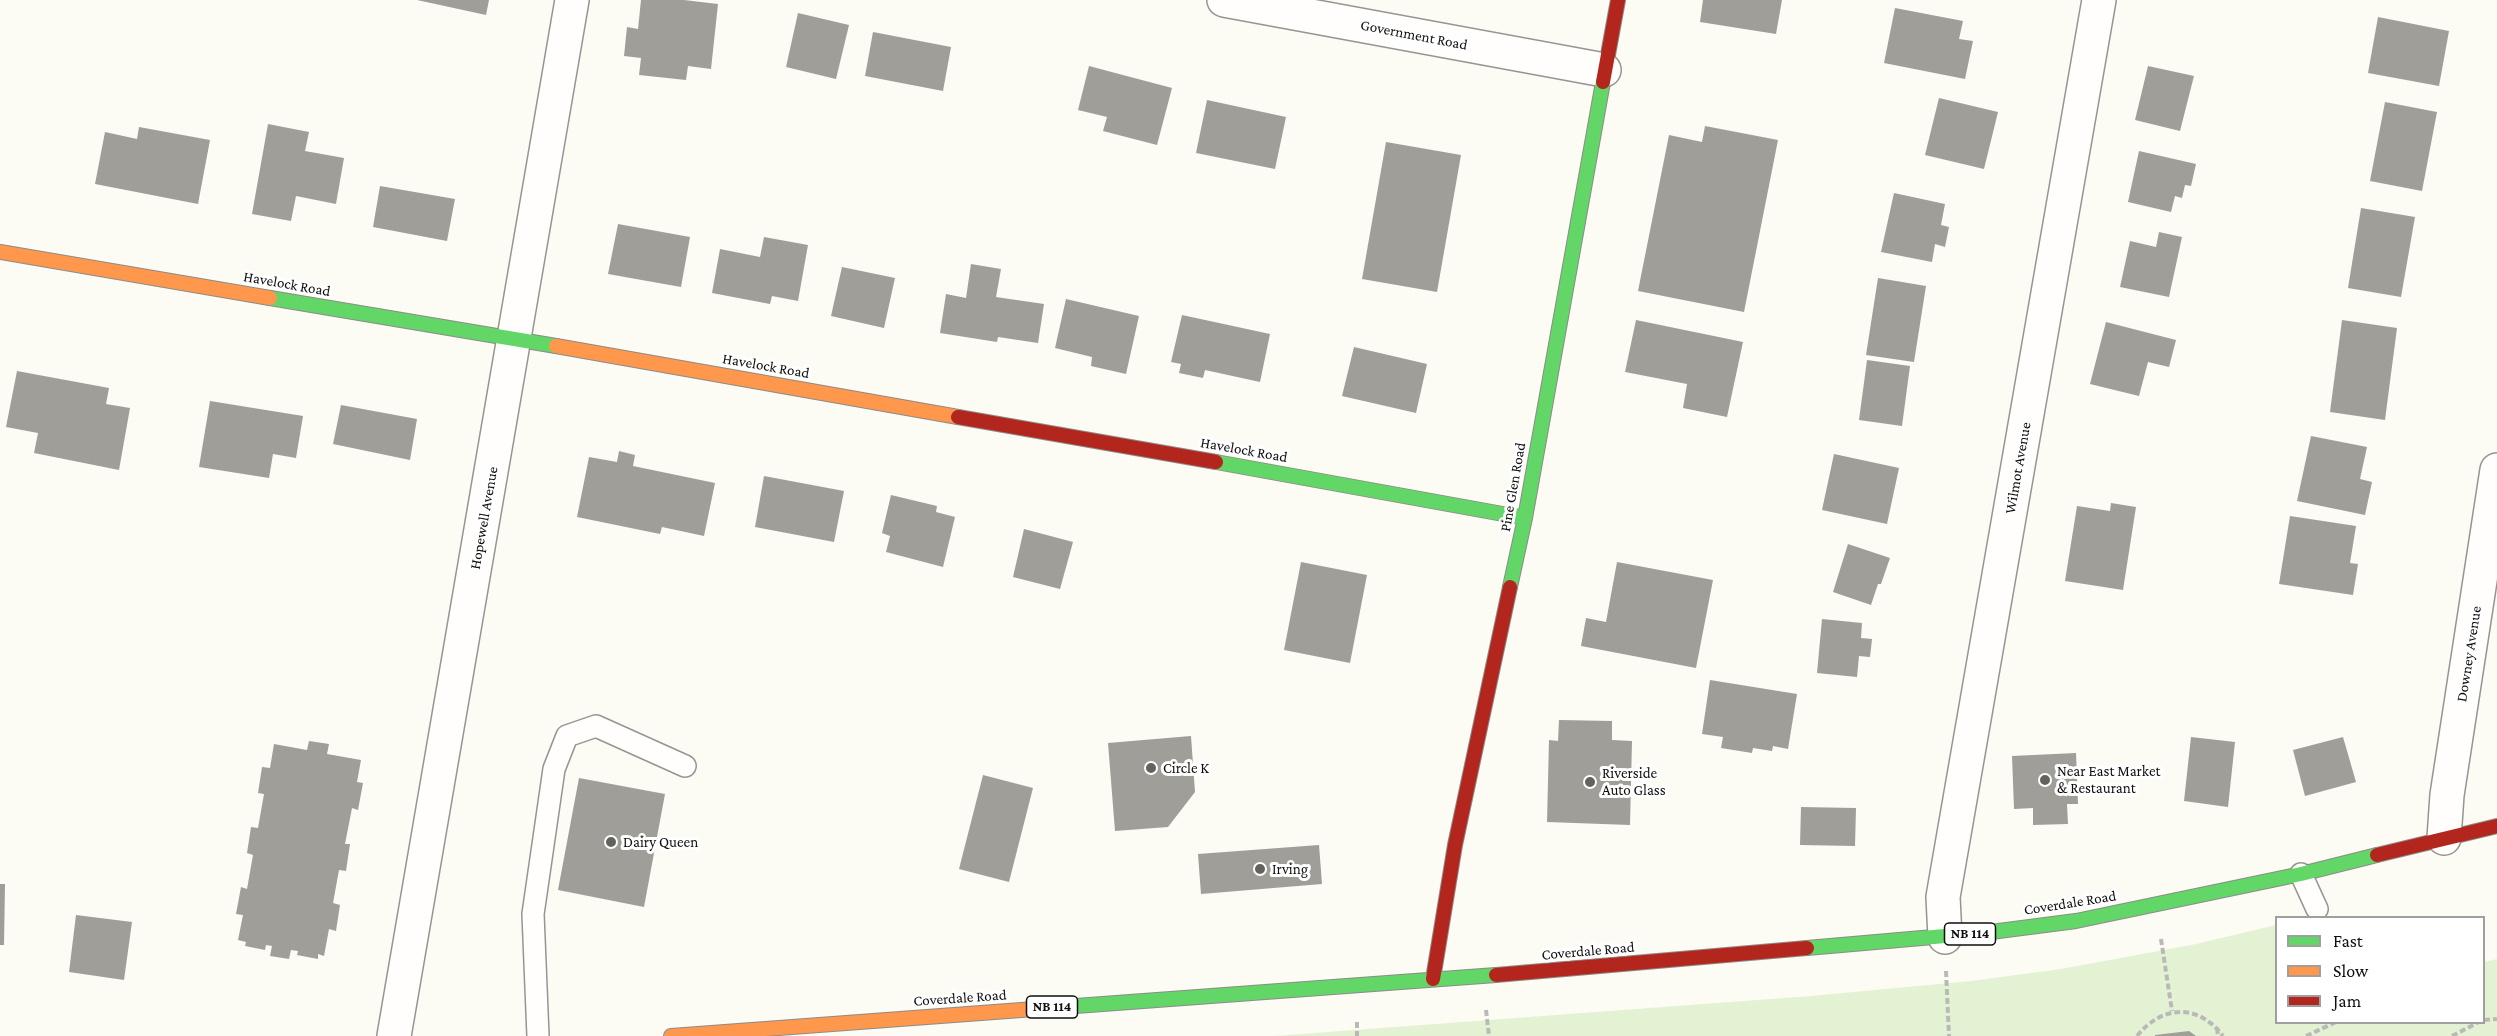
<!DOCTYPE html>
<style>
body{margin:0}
#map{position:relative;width:2497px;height:1036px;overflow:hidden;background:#fcfbf4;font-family:"Crimson Pro",serif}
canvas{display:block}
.legend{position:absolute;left:2275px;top:916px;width:210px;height:108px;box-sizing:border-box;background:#fff;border:2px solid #9f9f9f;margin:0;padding:8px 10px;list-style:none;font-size:18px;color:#0f0f0f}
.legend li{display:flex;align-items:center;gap:12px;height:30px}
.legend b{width:30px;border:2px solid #9f9f9f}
</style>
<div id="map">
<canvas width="2497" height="1036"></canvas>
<ul class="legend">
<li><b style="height:8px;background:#63d668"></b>Fast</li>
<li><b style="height:8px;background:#ff974d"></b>Slow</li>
<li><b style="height:8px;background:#b3261e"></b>Jam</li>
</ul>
</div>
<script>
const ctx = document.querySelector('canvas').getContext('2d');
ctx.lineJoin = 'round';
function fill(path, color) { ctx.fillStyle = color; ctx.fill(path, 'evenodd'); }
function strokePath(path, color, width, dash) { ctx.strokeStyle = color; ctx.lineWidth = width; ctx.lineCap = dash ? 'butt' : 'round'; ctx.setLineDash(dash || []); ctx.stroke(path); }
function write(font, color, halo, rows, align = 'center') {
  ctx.font = font + ' "Crimson Pro",serif'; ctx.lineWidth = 6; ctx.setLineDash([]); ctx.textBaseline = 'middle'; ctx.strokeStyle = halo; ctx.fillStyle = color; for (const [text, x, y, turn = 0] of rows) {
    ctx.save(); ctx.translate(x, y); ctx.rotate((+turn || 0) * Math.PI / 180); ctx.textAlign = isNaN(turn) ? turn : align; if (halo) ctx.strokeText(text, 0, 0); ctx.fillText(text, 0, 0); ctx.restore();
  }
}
fill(new Path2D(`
 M2276,925V1022H2484V962L2497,959V1036H1274L1811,996L1971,981L2061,969L2196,944Z`), '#e4f2d4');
fill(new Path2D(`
 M417,0H489L486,15Z
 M641,0H684L718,4L711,69L688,66L686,80L639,75L641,58L624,56L627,27L638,29Z
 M1703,0H1782L1776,34L1700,22Z
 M1895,8L1963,21L1959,39L1973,41L1965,79L1884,63Z
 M798,13L849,25L836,79L786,67Z
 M2378,17L2449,31L2439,86L2368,73Z
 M873,32L951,47L943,91L865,76Z
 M1089,66L1172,88L1157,145L1103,131L1107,117L1078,110Z
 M2148,66L2194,76L2180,131L2135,120Z
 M1939,98L1998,112L1984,169L1925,155Z
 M1207,100L1286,117L1275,169L1196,153Z
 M2385,102L2437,112L2422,191L2370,181Z
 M268,124L309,132L305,151L344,158L336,204L296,196L291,221L252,214Z
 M1705,126L1778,140L1744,312L1638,291L1669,135L1702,142Z
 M139,127L210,140L198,204L95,184L105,132L137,139Z
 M1386,142L1461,155L1437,292L1362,279Z
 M2139,151L2196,164L2191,186L2185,185L2182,198L2175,196L2171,212L2128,202Z
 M380,186L455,199L447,241L373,227Z
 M1894,193L1945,204L1941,225L1949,227L1945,247L1935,244L1932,262L1881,252Z
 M2361,208L2415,217L2401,297L2348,288Z
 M618,224L690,237L681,287L608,274Z
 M2159,232L2182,237L2169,297L2120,287L2130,241L2156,247Z
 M764,237L808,245L798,301L772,296L770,304L712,293L720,249L760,257Z
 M971,264L1001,269L996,297L1044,304L1038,343L998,337L997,342L940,333L946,294L966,298Z
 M842,267L895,278L884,328L831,316Z
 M1878,278L1926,286L1914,362L1866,355Z
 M1066,299L1139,316L1126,374L1091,366L1092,357L1055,348Z
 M1182,315L1270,334L1260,382L1205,370L1203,378L1179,373L1181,364L1171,362Z
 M1636,320L1743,342L1727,417L1683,408L1687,384L1625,372Z
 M2342,320L2397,328L2385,420L2330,412Z
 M2106,322L2176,340L2169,367L2148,362L2139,396L2090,384Z
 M1354,347L1427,364L1416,413L1342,396Z
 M1867,360L1910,366L1902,426L1859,420Z
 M17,371L109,388L106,404L130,408L119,470L34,453L38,433L6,427Z
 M210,401L303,416L296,458L273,454L269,478L199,467Z
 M341,405L417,419L410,460L333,444Z
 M2311,436L2367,447L2360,479L2372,482L2365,515L2297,501Z
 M619,451L635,455L633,466L715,483L704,536L662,527L660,534L577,517L589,457L617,462Z
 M1834,454L1899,468L1887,524L1822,510Z
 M764,476L844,491L834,542L755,527Z
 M891,495L937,506L936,512L955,517L943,567L886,552L890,536L882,533Z
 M2111,503L2136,507L2123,590L2065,581L2077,506L2110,511Z
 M2290,516L2356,526L2350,563L2358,564L2353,595L2279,584Z
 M1024,529L1073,542L1060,589L1013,577Z
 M1848,544L1890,558L1881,584H1878L1871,605L1833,592Z
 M1301,562L1367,575L1350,663L1284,650Z
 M1617,562L1713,580L1696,668L1581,646L1586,618L1606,622Z
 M1822,619L1862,623L1861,638L1872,639L1870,657L1859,656L1857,677L1817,673Z
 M1710,680L1797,694L1788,749L1773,746L1772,751L1753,748L1752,753L1721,748L1723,737L1702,734Z
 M1559,720L1612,721V740L1632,741L1630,825L1547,822L1549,740L1558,741Z
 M1191,736L1195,792L1168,827L1115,831L1108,743Z
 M2191,737L2235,742L2228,807L2184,801Z
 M2343,737L2356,782L2305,796L2293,750Z
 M309,741L329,744L327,754L361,760L357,782L363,783L358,810L352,808L345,844H350L346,871L339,870L333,903L340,905L336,931L329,929L324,956L318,954V959L297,955L298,951L291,950L289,959L270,956L272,946L266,945L265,950L245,946L246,942L238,940L243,915L236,914L241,887L247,889L253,855L247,853L251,827L258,828L264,794L258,793L262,767L270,768L274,744L307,750Z
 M2076,753L2078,804H2067L2068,824L2033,825V808L2014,809L2012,756Z
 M983,775L1033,788L1009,882L959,869Z
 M579,778L665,794L644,907L558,890Z
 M1801,807L1856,808L1855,846L1800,845Z
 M1319,845L1322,884L1201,894L1198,854Z
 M0,884H5L4,945H0Z
 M76,915L132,922L124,980L69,972Z
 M2189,1031L2196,1036H2155V1035Z`), '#a09e99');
const lane = new Path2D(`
 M2301,874L2317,909
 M538,1036L533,914L554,769L567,736L596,726L685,766`);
const street = new Path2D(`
 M1224,0L1604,70
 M2444,838L2447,795L2497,470
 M1945,937L1943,897L2099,0
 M394,1036L572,0`);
const fast = new Path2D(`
 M270,298L556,346
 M1216,462L1525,518
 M1510,587L1525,518L1603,82
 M1807,948L1991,932L2076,921L2301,874L2377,855
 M1035,1009L1496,975`);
const slow = new Path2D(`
 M0,252L270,298
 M556,346L958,417
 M671,1036L1035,1009`);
const jam = new Path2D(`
 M1603,82L1618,0
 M958,417L1216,462
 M2377,855L2497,826
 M1496,975L1807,948
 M1433,979L1455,845L1510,587`);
strokePath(lane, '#969592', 24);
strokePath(street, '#969592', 36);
strokePath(fast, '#8c8c89', 16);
strokePath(slow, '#8c8c89', 16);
strokePath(jam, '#8c8c89', 16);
strokePath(new Path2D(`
 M2161,939L2172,1011
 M1946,971L1949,1036
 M1486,1010L1489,1036
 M2484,1020L2497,1019
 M1357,1022V1036
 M2217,1028L2218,1036
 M2137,1036C2162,1005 2198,1003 2223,1036
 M2306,1036L2336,1022
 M2452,1036L2479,1022`), '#b9b9b8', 4, [6, 3]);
strokePath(lane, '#fffefd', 21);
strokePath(street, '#fffefd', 33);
strokePath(fast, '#63d668', 14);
strokePath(slow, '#ff974d', 14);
strokePath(jam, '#b3261e', 14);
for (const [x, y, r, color] of [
 [1151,768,6,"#62625f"],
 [2045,780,6,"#62625f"],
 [1590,782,6,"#62625f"],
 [611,842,6,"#62625f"],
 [1260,869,6,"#62625f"]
]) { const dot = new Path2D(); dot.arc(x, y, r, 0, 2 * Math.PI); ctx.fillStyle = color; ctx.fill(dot); strokePath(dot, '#fff', 2); }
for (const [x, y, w] of [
 [1970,934,51],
 [1052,1007,51]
]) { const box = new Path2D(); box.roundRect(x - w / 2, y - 11, w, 22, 4.5); ctx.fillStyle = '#fff'; ctx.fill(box); strokePath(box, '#0f0f0f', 1.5); }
write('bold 14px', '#0f0f0f', null, [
 ["NB 114",1970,934],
 ["NB 114",1052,1007]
]);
write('15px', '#0f0f0f', '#fff', [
 ["Government Road",1414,35,11],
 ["Havelock Road",287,284,10],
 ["Havelock Road",766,366,10],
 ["Havelock Road",1244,450,10],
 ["Wilmot Avenue",2018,468,-80],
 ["Pine Glen Road",1513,487,-80],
 ["Hopewell Avenue",484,518,-80],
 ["Downey Avenue",2469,654,-81],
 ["Coverdale Road",2070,903,-9],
 ["Coverdale Road",1588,951,-5],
 ["Coverdale Road",960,998,-4]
]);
write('15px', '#0f0f0f', '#fff', [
 ["Circle K",1163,768],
 ["Near East Market",2057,771],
 ["& Restaurant",2057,788],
 ["Riverside",1602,773],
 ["Auto Glass",1602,790],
 ["Dairy Queen",623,842],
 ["Irving",1272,869]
], 'left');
</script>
